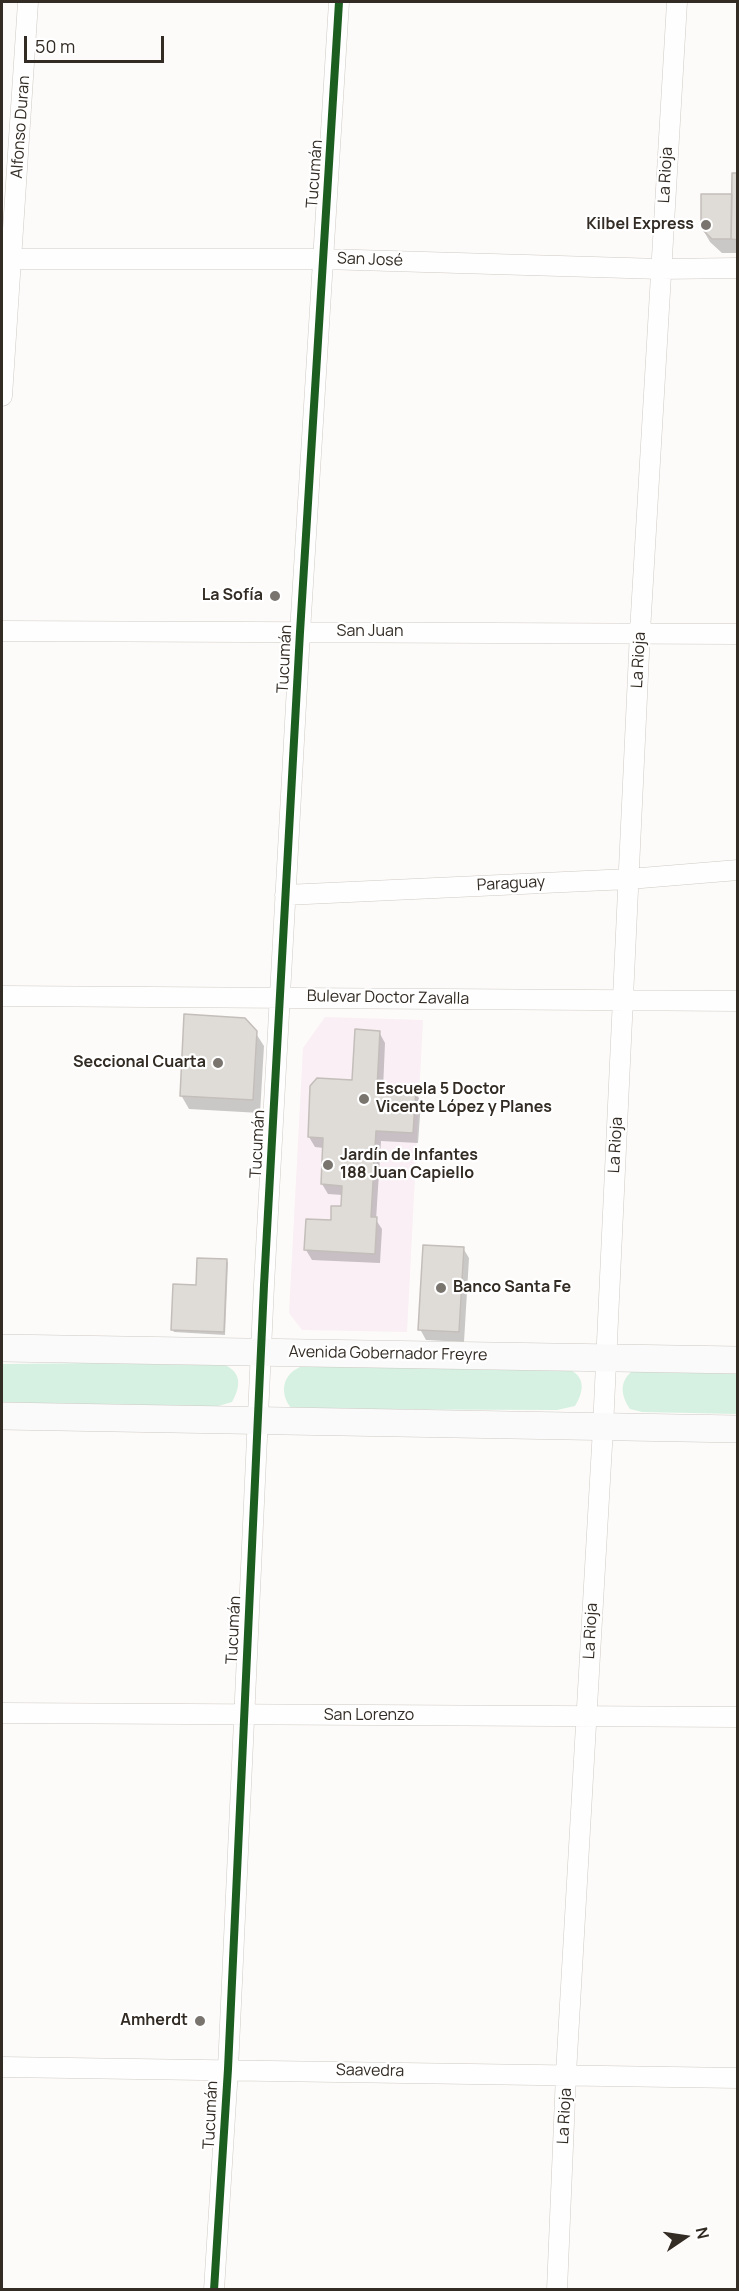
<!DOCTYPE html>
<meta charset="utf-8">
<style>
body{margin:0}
#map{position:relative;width:739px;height:2291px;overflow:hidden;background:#fdfbf9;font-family:Manrope,sans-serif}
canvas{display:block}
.frame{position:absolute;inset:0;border:3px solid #332c25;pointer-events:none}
.north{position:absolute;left:655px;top:2207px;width:60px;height:60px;-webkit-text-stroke:4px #fff;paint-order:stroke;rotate:77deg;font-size:16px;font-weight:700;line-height:24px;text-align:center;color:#332c25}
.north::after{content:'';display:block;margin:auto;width:21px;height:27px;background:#332c25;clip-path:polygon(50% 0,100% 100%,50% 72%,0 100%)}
.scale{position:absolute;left:24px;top:36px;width:140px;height:27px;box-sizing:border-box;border:3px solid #332c25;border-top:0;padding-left:8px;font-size:18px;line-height:21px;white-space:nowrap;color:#332c25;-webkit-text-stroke:4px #fff;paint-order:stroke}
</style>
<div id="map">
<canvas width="739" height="2291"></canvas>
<div class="frame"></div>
<div class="north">N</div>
<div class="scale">50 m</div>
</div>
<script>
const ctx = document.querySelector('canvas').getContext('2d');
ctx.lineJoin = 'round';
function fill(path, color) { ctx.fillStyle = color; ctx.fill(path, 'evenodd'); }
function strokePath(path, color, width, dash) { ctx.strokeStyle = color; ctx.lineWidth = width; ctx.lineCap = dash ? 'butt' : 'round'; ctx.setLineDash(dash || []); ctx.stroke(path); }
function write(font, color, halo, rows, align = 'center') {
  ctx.font = font + ' Manrope,sans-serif'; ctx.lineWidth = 4.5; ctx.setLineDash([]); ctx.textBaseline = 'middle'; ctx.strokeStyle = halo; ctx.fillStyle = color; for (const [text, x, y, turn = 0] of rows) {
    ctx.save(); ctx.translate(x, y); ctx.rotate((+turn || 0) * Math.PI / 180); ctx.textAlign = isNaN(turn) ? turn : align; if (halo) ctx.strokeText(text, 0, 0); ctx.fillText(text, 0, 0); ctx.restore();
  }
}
fill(new Path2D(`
 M325,1017L423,1020L407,1332L302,1330L289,1313L303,1048Z`), '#f9eff4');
fill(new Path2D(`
 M216,1362C239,1368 244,1381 232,1402L215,1407L2,1406V1364Z
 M559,1366C582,1371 588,1385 575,1406L557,1410L292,1409C279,1394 282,1375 300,1367Z
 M635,1369H737V1414L642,1412L630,1409C620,1394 619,1380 635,1369Z`), '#d6f1e1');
fill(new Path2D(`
 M738,175V253H722L710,242L702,228L733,195Z
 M255,1032L264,1046L260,1113L189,1109L181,1095Z
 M379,1032L385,1043L383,1089L415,1091L421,1102L418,1143L381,1141L376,1220L382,1229L380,1263L312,1260L306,1250L332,1222L342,1208L343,1195L328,1194L322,1184L324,1148L315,1147L309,1137L354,1082Z
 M463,1248L469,1258L464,1342L426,1340L420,1329Z
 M227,1260L228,1263L225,1335L174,1332L172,1329Z`), '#0003');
const building = new Path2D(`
 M732,173H738V240L731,239Z
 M701,194H732L731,239H712L701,228Z
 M184,1014L245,1018L257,1031L253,1100L180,1096Z
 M355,1029L380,1031L377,1088L416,1090L413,1133L376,1131L371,1217H377L375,1254L304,1250L306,1219L331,1220V1206H341L342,1186L321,1184L323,1138L308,1137L310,1086L317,1078L352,1080Z
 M423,1245L464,1247L459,1332L418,1330Z
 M197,1258L227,1259L224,1332L171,1330L173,1284L196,1285Z`);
fill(building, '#dfdbd7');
strokePath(building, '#c3beba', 1.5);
const street = new Path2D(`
 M2,259H323L661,269L738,268
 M2,396L28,2
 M2,631L738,634
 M285,895L629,879L738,870
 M2,996L738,1001
 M2,1713L738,1717
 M2,2067L738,2078
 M214,2290L228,2069L264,1285L300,632L339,2
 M557,2290L566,2074L603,1428L640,632L677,2`);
const secondary = new Path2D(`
 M2,1348L738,1360
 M2,1416L738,1429`);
strokePath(street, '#cecac5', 21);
strokePath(secondary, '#cecac5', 28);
strokePath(street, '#fffefe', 20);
strokePath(secondary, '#fafafb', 27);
strokePath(new Path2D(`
 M214,2290L228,2069L264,1285L300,632L339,2`), '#1b5e20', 8);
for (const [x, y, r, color] of [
 [706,225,6,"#7a746f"],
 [275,596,6,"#7a746f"],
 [218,1063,6,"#7a746f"],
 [364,1099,6,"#7a746f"],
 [328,1165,6,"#7a746f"],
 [441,1288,6,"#7a746f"],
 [200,2021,6,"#7a746f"]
]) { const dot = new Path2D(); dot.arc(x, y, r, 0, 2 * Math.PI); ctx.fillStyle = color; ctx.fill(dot); strokePath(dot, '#fff', 2); }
write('16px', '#332c25', '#fff', [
 ["Alfonso Duran",21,127,-86],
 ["Tucumán",315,174,-86],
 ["La Rioja",666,175,-87],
 ["San José",370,260,2],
 ["San Juan",370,632],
 ["Tucumán",285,659,-87],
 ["La Rioja",639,660,-87],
 ["Paraguay",511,884,-3],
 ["Bulevar Doctor Zavalla",388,998,1],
 ["Tucumán",258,1144,-87],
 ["La Rioja",616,1145,-87],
 ["Avenida Gobernador Freyre",388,1354,1],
 ["Tucumán",234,1630,-87],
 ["La Rioja",591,1631,-87],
 ["San Lorenzo",369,1716],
 ["Saavedra",370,2071,1],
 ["Tucumán",211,2115,-87],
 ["La Rioja",565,2116,-87]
]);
write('bold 16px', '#332c25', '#fff', [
 ["Kilbel Express",694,225],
 ["La Sofía",263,596],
 ["Seccional Cuarta",206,1063],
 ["Escuela 5 Doctor",376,1090,"left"],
 ["Vicente López y Planes",376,1108,"left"],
 ["Jardín de Infantes",340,1156,"left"],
 ["188 Juan Capiello",340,1174,"left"],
 ["Banco Santa Fe",453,1288,"left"],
 ["Amherdt",188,2021]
], 'right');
</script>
